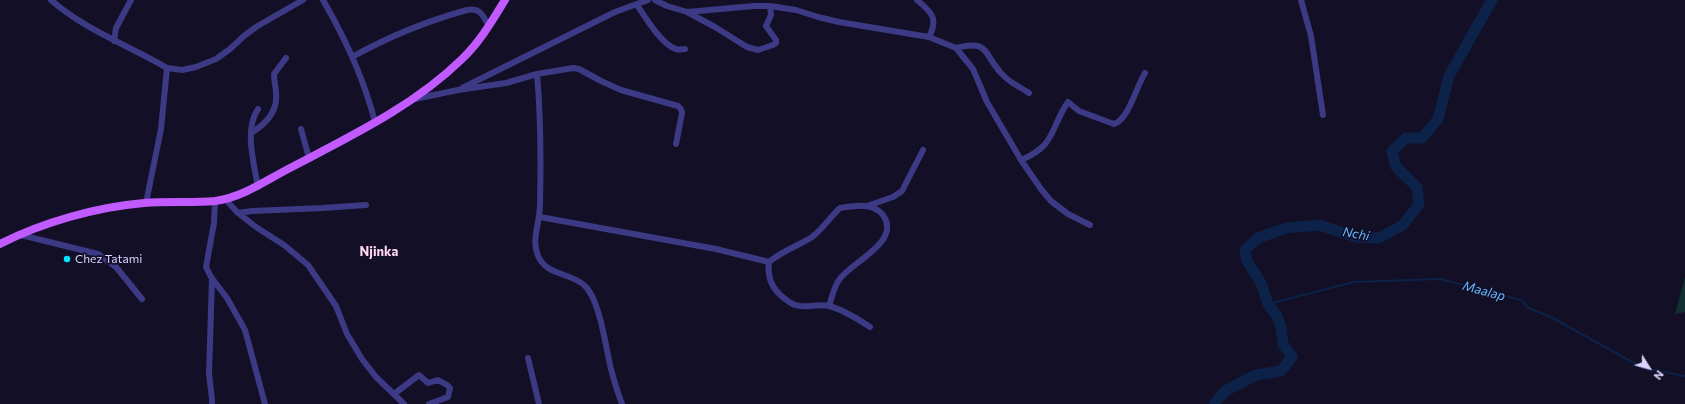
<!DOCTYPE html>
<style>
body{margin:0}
#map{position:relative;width:1685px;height:404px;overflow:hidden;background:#130f26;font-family:Commissioner,sans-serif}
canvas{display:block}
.north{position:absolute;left:1629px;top:348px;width:40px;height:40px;-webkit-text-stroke:3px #130f26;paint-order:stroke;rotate:127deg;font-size:11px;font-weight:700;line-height:16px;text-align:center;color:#d9d4ff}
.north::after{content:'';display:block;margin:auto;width:14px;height:18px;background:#d9d4ff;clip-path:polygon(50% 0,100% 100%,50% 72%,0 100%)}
</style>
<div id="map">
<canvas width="1685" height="404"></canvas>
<div class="north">N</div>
</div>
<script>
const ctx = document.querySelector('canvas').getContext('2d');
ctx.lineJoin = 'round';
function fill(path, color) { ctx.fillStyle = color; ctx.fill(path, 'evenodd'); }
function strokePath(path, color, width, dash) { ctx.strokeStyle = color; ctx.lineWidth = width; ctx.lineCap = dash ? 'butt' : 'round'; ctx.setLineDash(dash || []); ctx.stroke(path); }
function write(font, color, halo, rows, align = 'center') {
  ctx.font = font + ' Commissioner,sans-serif'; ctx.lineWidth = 3.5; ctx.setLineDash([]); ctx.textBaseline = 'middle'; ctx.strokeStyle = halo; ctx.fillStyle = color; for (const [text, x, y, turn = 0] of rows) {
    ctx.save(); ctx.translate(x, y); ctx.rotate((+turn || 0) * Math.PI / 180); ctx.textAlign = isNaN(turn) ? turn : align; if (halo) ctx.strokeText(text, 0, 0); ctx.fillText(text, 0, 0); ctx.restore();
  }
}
fill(new Path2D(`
 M1685,277V312L1675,314Z`), '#12302f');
strokePath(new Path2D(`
 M1268,304L1354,282L1440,279L1521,300L1528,308L1549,316L1643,368L1685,376`), '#0c2248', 2);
strokePath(new Path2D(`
 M1214,404L1225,391L1256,375L1281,371L1292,357L1283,344L1281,327L1277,316L1268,304L1261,283L1247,261L1245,250L1258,238L1286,228L1319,225L1356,237L1379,238L1403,225L1419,204L1417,187L1396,167L1392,151L1406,138H1422L1438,119L1449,76L1492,0`), '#0c2248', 11);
strokePath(new Path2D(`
 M51,0C85,30 128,45 167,68L161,129L146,203
 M323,0C345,38 364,79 375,122
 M655,0L667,6L687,12L754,6H770L796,10L818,17L839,22L929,37L956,48L973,69L987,102L1021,160L1041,189L1051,201L1068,214L1090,225
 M917,0C931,12 939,18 929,37
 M1301,0L1311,36L1323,115
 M637,5C645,17 662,45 676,49C678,50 682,49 685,49
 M687,12L715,27L747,47L758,50L773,45L776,43V40L766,26L771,15L770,6
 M114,41L116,28L131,0
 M956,48C990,40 982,52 1001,73C1008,82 1020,87 1029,93
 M352,57C388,37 427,21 467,10C480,7 483,16 489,26
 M167,68L182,70L196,67L216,59L230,49L244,36L256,27L303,0
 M537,74C541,118 541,161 540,205C540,221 532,238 537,253C544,276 571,272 585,286C600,300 606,349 611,369C614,381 618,393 622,404
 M462,88L615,12L648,0
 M415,99L458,90L506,83L537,74L573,68L579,69L601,81L621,90L678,106L681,109L682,113L676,144
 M301,129L309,158
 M251,133C266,124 278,112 276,93C276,87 274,81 274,74L286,58
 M1021,160C1056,146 1050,128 1068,102L1079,111L1114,124C1129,119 1136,87 1145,73
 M258,187C254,164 244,129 258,109
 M226,200L238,213L256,227L284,245L308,265L336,306L347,334L362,359L376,377L404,404
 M215,201L214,223L206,267L211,277L227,298L245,330L265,404
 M867,206L893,197L902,191L923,150
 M238,213L252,211L323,208L366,205
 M540,217L716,249L769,262
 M21,235L98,254L116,267L142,299
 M829,306C832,297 834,287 839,280C851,262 902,242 883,215C873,202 854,206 840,208C830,217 823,229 812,237C798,246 782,251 769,262C767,278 772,289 785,299C788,301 792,304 795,305C806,309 818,303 829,306C844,310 858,319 870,327
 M528,358L539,404
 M394,394L419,375L428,383L438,380L447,385L450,388L448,397L429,404
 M212,404V399L209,374L212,278`), '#3d3a85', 6);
strokePath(new Path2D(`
 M0,244C43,222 97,207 144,203C168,201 192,203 215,201C244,197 266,180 292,167C351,136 414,106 462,59C480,42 492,21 505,0`), '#c25bff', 8);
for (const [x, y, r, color] of [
 [67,259,4,"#00e5ff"]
]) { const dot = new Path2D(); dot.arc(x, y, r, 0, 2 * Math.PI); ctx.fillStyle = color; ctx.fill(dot); strokePath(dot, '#130f26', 1.5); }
write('12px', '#d9d4ff', '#130f26', [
 ["Chez Tatami",75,259]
], 'left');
write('italic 13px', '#62b6ff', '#130f26', [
 ["Nchi",1356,234,10],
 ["Maalap",1484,291,15]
]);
write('bold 13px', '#ffd6f0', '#130f26', [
 ["Njinka",379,252]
]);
</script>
